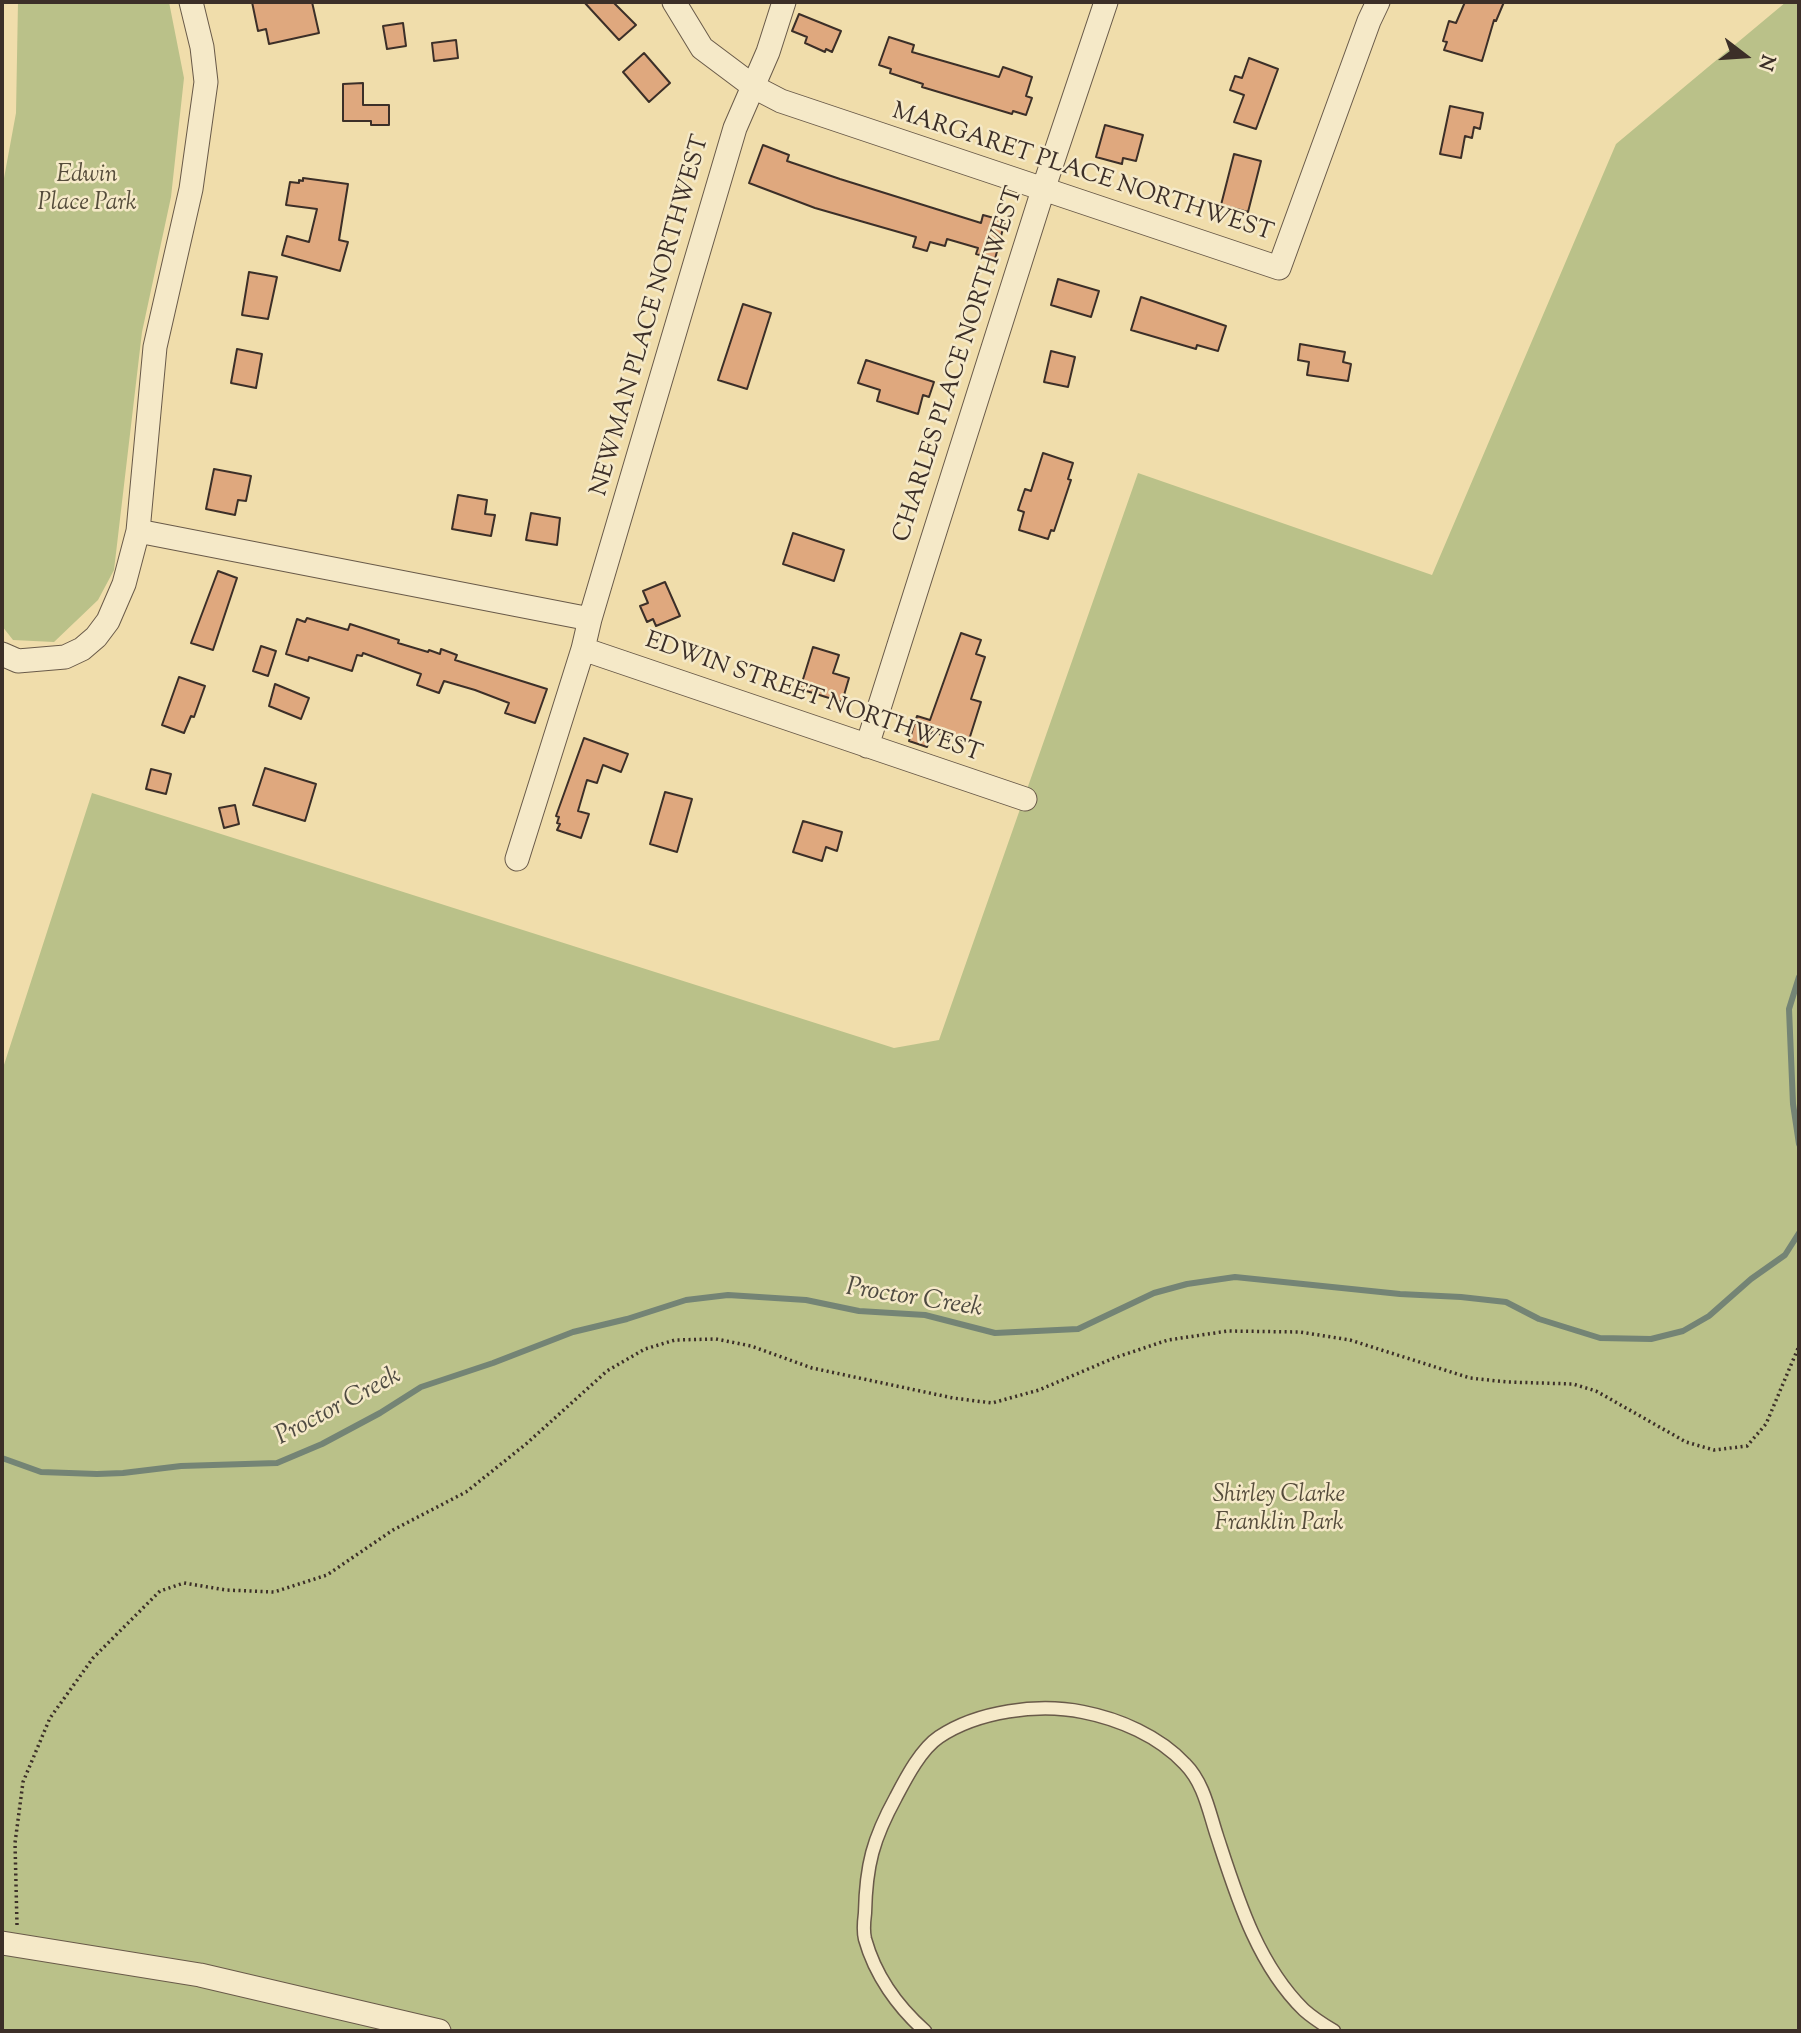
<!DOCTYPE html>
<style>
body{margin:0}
#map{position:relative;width:1801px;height:2033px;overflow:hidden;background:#f0ddab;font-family:"Sorts Mill Goudy",serif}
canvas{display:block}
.frame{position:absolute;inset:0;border:4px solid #3c2f28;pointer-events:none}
.north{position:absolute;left:1710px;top:21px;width:70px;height:70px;-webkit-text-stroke:5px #f5e9c8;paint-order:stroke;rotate:107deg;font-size:19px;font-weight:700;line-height:28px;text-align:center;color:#3c2f28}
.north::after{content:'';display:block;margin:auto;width:24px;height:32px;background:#3c2f28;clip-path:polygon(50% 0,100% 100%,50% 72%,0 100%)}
</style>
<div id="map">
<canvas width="1801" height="2033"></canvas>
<div class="frame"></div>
<div class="north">N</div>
</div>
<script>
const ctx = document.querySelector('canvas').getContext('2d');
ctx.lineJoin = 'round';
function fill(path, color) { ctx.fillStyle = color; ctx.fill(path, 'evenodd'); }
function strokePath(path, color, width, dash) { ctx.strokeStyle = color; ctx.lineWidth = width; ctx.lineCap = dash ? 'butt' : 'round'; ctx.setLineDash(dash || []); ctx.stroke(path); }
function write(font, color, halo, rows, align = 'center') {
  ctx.font = font + ' "Sorts Mill Goudy",serif'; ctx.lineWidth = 5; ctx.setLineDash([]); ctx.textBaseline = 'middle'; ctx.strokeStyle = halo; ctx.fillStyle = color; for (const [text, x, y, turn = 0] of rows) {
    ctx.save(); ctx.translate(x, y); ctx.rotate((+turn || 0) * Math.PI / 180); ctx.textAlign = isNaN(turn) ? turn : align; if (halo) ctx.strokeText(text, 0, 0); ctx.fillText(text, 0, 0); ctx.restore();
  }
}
fill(new Path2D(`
 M18,2H169L184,78L171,197L142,332L114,570L98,600L54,642L13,640L2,626V189L16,113Z
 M1786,2H1799V2031H2V1071L92,793L894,1048L939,1040L1138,473L1432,575L1616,144Z`), '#bac189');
strokePath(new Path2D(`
 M1799,977L1789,1009L1793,1104L1799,1144
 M2,1458L41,1472L97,1474L123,1473L181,1466L277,1463L322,1444L380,1413L421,1387L493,1363L573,1332L627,1319L686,1300L728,1295L806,1300L859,1311L925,1315L995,1333L1078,1329L1154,1293L1187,1284L1235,1277L1400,1294L1461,1297L1506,1302L1539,1319L1600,1338L1651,1339L1683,1331L1709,1316L1751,1279L1785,1255L1799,1233`), '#748475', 6);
const building = new Path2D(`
 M252,2H312L319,33L269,44L266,29L258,31Z
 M584,2H613L636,25L619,40Z
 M1465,2H1504L1496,21L1494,20L1482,61L1444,50L1447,42L1443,41L1449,21L1456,23Z
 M799,14L841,31L832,52L826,49L825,52L805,43L807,37L792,31Z
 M403,23L406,46L387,49L383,26Z
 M889,37L914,45L912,52L999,77L1003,67L1032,77L1026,96L1032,98L1026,115L1013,111L1012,114L922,87L923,84L890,73L891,69L879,65Z
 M456,40L458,58L434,61L432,43Z
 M644,53L670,83L649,102L623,72Z
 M1249,58L1278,69L1256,129L1234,122L1244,95L1230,90L1235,76L1242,78Z
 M363,83V105H389V125H371V121H343V84Z
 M1450,106L1483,113L1480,129L1474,127L1472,138L1465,136L1461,158L1440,154Z
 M1105,125L1143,135L1136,161L1123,158L1122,164L1096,157Z
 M763,145L789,155L787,161L840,179L981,223L983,215L1005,221L995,259L976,254L978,248L947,239L945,246L930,242L927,251L913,247L916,237L815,208L749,183Z
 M1234,154L1261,161L1248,212L1221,205Z
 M303,178L348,184L339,240L348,242L340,271L282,255L287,236L309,242L317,209L286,205L290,182L299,183V180L303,181Z
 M249,272L277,277L268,319L242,315Z
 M1058,279L1099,291L1091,317L1051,305Z
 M1141,297L1226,326L1218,351L1197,345L1196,349L1131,330Z
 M743,304L771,313L747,389L718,380Z
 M1300,344L1345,352L1343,362L1351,364L1348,381L1307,375L1309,362L1298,360Z
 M237,349L262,354L256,388L231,383Z
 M1051,351L1075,357L1068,387L1044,382Z
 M866,360L934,382L929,397L923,395L918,414L877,401L880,390L858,383Z
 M1043,453L1073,463L1068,479L1071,480L1054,531L1051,530L1048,539L1019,530L1024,512L1018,510L1025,489L1031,491Z
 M214,469L251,476L246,501L238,500L235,515L206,509Z
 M458,495L487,500L485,514L495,515L491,536L452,529Z
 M531,513L560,518L557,545L526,540Z
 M793,533L844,550L834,581L783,564Z
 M218,571L237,578L213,650L191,643Z
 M665,582L680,616L656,626L653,619L647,622L640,606L648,603L643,591Z
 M307,618L348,630L350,624L399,640L398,643L428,652L429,650L440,654L441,649L457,655L455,660L547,689L535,723L505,713L509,703L475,690L444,681L439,693L417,685L421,674L363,653L362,656L357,655L352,671L309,657L308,661L286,654L297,619L305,622Z
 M961,633L981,640L976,654L985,657L971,699L981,702L968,743L932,732L927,747L909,741L917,716L930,720Z
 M261,646L276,651L268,676L253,671Z
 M813,647L839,655L833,673L849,678L842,702L800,689Z
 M179,677L205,686L194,717L191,716L184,733L162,725Z
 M275,684L309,698L301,719L269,706Z
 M584,738L628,754L621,772L603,765L597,783L587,780L578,811L589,814L581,838L557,830L560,824L557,823L559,817L556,816Z
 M265,768L316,784L305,821L253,805Z
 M151,769L171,774L166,794L146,789Z
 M665,792L692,799L677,852L650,844Z
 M235,805L239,824L224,828L219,808Z
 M803,821L842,832L837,851L826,847L822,861L793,852Z`);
fill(building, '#dfa87e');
strokePath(building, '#3c2f28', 2);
const lane = new Path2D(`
 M925,2031C898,2007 875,1975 865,1939C863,1931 864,1921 865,1913C866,1865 873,1839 896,1797C906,1778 921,1749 939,1737C978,1711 1038,1703 1083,1712C1119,1719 1159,1736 1185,1764C1204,1783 1209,1812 1217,1836C1237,1897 1257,1964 1304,2010C1313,2018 1324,2025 1334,2031`);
const street = new Path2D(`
 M674,2L702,48L754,87L781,101L1279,268L1369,21L1378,2
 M138,531L590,619
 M583,649L1025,799
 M2,654L18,661L65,657L82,649L96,637L108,621L124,584L138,531L155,347L191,189L206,82L202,47L191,2
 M867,746L1043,190L1106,2
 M517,859L583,649L590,619L735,128L768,52L784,2
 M2,1943L200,1975L439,2031`);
strokePath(lane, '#695a49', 15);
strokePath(street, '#695a49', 25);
strokePath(new Path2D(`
 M17,1925L15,1843L23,1782L50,1718L93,1658L160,1591L184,1583L226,1590L274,1592L327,1575L393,1530L466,1492L526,1444L607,1371L645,1349L675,1340L716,1339L751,1346L812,1368L953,1398L992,1403L1039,1390L1114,1358L1168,1340L1228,1331L1300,1332L1350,1340L1470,1378L1507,1382L1573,1384L1596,1391L1686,1442L1714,1450L1747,1446L1766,1424L1799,1346
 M890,2031H894`), '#3c2f28', 3.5, [2, 3.5]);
strokePath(lane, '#f5e9c8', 12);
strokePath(street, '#f5e9c8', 23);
write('24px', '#3c2f28', '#f5e9c8', [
 ["MARGARET PLACE NORTHWEST",1082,174,18],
 ["NEWMAN PLACE NORTHWEST",652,316,-74],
 ["CHARLES PLACE NORTHWEST",960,365,-72],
 ["EDWIN STREET NORTHWEST",813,699,19]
]);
write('italic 24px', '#554c3b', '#f5e9c8', [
 ["Edwin",87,177],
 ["Place Park",87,205],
 ["Shirley Clarke",1279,1497],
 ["Franklin Park",1279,1525]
]);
write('italic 26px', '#4f4b42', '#f5e9c8', [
 ["Proctor Creek",914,1300,9],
 ["Proctor Creek",339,1408,-28]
]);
</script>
